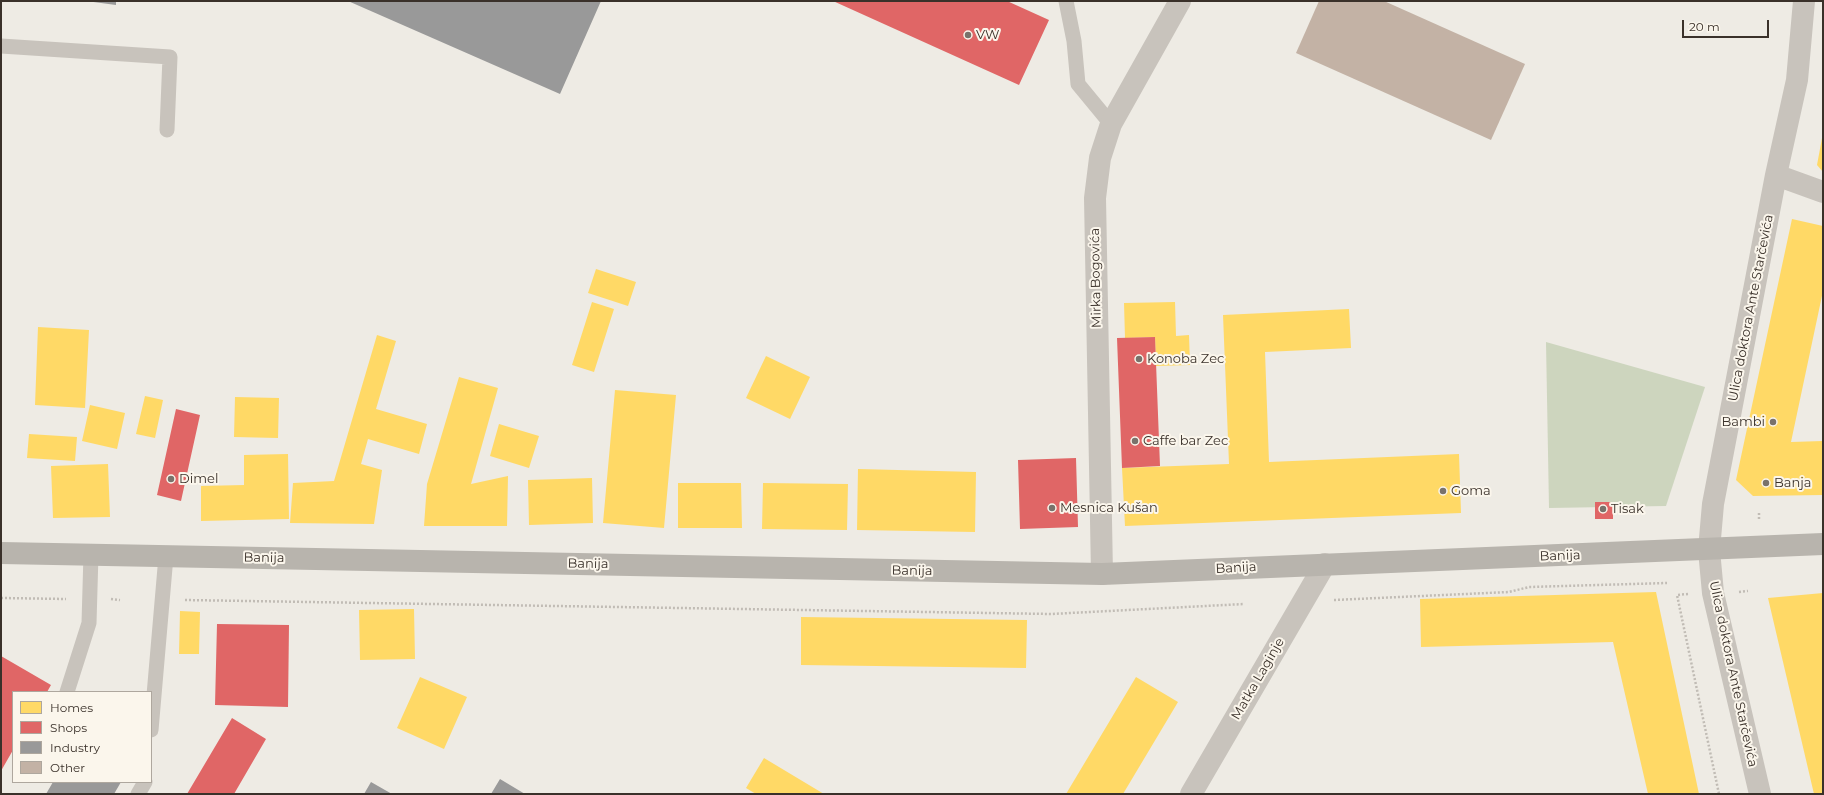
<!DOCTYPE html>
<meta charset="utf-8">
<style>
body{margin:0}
#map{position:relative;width:1824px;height:795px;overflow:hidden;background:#eeebe4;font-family:Montserrat,sans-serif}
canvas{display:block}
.frame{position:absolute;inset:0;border:2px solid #3a312a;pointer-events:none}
.legend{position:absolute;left:12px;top:691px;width:140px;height:92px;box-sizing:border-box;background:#fbf6ec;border:1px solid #aea79e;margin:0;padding:5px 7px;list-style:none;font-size:12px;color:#3a312a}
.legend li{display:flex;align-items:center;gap:8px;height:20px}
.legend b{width:20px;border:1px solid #aea79e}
.scale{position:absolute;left:1682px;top:20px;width:87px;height:18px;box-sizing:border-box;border:2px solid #3a312a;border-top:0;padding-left:5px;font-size:12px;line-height:14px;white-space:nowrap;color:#3a312a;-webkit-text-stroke:3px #fbf6ec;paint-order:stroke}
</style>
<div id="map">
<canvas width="1824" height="795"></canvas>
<div class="frame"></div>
<ul class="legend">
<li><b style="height:11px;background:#ffd966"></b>Homes</li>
<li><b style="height:11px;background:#e06666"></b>Shops</li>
<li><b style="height:11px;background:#999"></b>Industry</li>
<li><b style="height:11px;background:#c3b2a5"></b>Other</li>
</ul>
<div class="scale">20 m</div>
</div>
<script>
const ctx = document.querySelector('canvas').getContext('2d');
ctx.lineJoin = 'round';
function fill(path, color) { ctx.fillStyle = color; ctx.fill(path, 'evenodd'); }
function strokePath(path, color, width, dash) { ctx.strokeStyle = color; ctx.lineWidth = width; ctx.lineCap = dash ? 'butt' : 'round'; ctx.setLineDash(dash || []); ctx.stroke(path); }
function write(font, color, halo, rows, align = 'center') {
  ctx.font = font + ' Montserrat,sans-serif'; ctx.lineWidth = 4; ctx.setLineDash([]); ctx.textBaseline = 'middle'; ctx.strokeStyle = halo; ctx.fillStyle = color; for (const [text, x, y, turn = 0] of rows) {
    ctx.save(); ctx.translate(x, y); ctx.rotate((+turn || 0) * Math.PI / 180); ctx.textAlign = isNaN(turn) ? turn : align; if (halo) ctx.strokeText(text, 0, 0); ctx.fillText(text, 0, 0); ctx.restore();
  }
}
fill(new Path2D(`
 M1546,342L1705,387L1666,506L1549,508Z`), '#cdd5be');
fill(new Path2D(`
 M1822,138H1823V172L1817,165Z
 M1792,219L1823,226V291L1791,442L1823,441V495L1753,496L1736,480Z
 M596,269L636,282L628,306L588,293Z
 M592,302L614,309L594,372L572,365Z
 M1175,302L1176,336L1189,335L1190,365L1156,366L1155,337L1125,338L1124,303Z
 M1349,309L1351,348L1265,352L1269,462L1459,454L1461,513L1125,526L1122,468L1229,464L1223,315Z
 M38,327L89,330L85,408L35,405Z
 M377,335L396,341L376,409L427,424L419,454L368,439L361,464L382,470L374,524L290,523L293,483L334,481Z
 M766,356L810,377L790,419L746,398Z
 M459,377L498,388L471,484L508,476L507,526H424L427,484Z
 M615,390L676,395L664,528L603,523Z
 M145,396L163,400L155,438L136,434Z
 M235,397L279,398L278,438L234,437Z
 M90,405L125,413L117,449L82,441Z
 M499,424L539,436L529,468L490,456Z
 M29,434L77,437L75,461L27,458Z
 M288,454L289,519L201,521V486L244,485V455Z
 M108,464L110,517L53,518L51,466Z
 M858,469L976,472L975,532L857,530Z
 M592,478L593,523L529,525L528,480Z
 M678,483H741L742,528H678Z
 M763,483L848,484L847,530L762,529Z
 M1656,592L1699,794H1648L1613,642L1421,647L1420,599Z
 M1823,593V794H1814L1768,598Z
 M414,609L415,659L360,660L359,610Z
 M180,611L200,612L199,654H179Z
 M801,617L1027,620L1026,668L801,665Z
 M420,677L467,697L444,749L397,728Z
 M1136,677L1178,702L1123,794H1066Z
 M764,758L824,794H756L746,788Z`), '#ffd966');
fill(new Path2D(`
 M833,1H1007L1049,20L1019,85Z
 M1155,337L1160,466L1122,468L1117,338Z
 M176,409L200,415L181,501L157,495Z
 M1076,458L1078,527L1020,529L1018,460Z
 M1595,502H1613V519H1595Z
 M217,624L289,625L288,707L215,705Z
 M1,656L51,685L47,692H13V750L1,771Z
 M232,718L266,739L234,794H187Z`), '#e06666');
fill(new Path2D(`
 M86,1H116V5Z
 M348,1H601L560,94Z
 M500,779L525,794H491Z
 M53,782H121L114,794H46Z
 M371,782L392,794H364Z`), '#999');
fill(new Path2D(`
 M1319,1H1384L1525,64L1491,140L1296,53Z`), '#c3b2a5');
strokePath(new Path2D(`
 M1759,513V520
 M1739,592L1748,591
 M1688,594L1677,595L1719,794
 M1,598L66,599
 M111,599L120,600
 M185,600L1051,614L1244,604
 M1334,600L1509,592L1529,587L1667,583`), '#c1bcb5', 2.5, [2, 2]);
strokePath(new Path2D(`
 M1066,1L1074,41L1078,84L1111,124
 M1,46L170,57L167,130
 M67,692L89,623L91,554
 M151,730L166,556
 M138,794L145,782`), '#c8c3bc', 15);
strokePath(new Path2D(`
 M1776,175L1823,192
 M1102,574L1095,198L1100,158L1111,124L1180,1
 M1191,794L1325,564
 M1760,794L1713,593L1709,550L1713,504L1776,175L1797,80L1804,1`), '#c8c3bc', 22);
strokePath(new Path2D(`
 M1,553L1102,574L1823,544`), '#b8b4ad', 22);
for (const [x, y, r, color] of [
 [968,35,4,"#79726b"],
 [1139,359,4,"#79726b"],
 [1773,422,4,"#79726b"],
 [1135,441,4,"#79726b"],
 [171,479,4,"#79726b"],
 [1766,483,4,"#79726b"],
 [1443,491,4,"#79726b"],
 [1052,508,4,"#79726b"],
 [1603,509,4,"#79726b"]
]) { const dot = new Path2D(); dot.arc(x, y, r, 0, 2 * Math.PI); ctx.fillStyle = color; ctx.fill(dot); strokePath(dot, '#fbf6ec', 1.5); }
write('13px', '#3a312a', '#fbf6ec', [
 ["VW",976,35],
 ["Konoba Zec",1147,359],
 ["Bambi",1765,422,"right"],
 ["Caffe bar Zec",1143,441],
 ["Dimel",179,479],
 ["Banja",1774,483],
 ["Goma",1451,491],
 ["Mesnica Kušan",1060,508],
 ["Tisak",1611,509]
], 'left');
write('13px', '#3a312a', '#fbf6ec', [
 ["Mirka Bogovića",1096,278,-91],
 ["Ulica doktora Ante Starčevića",1751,308,-79],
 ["Banija",1560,556,-2],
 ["Banija",264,558,1],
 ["Banija",588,564,1],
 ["Banija",1236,568,-3],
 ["Banija",912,571,1],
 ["Ulica doktora Ante Starčevića",1733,674,78],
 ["Matka Laginje",1258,679,-60]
]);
</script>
